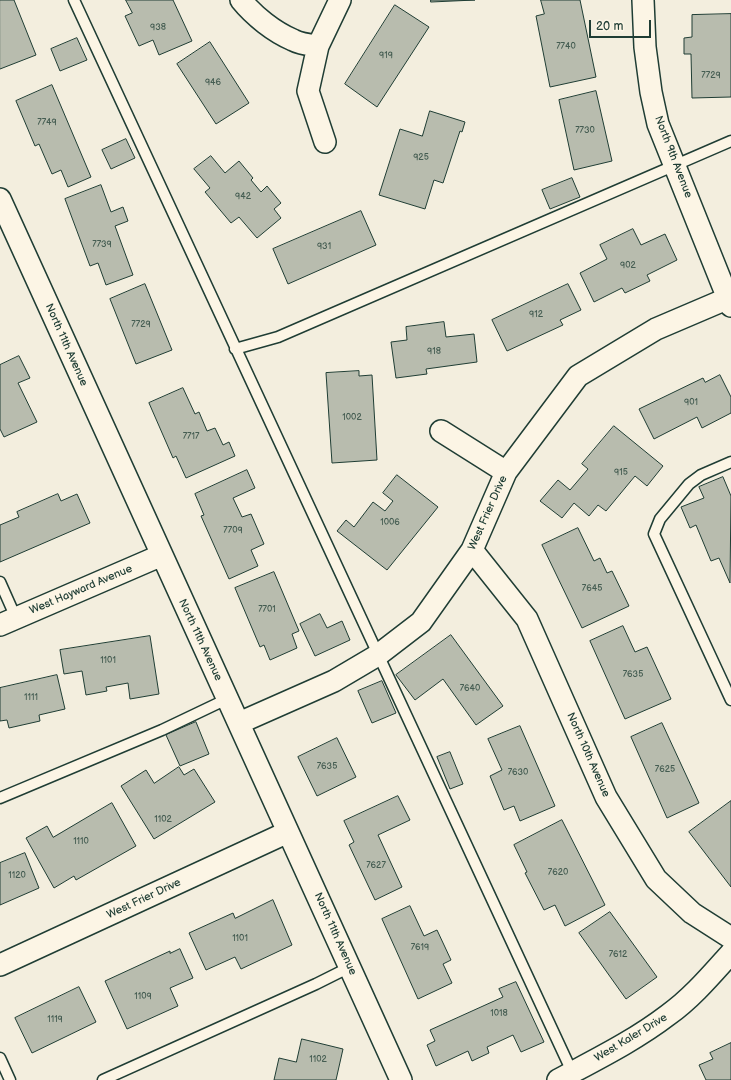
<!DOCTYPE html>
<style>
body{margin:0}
#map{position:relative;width:731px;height:1080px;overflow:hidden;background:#f3eede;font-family:"Balsamiq Sans",sans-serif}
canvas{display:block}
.scale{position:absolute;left:589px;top:20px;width:62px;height:18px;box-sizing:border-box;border:2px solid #1f3d34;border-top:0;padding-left:5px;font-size:12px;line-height:14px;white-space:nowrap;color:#1f3d34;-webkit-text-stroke:3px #fcf5e5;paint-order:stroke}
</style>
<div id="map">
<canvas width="731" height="1080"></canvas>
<div class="scale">20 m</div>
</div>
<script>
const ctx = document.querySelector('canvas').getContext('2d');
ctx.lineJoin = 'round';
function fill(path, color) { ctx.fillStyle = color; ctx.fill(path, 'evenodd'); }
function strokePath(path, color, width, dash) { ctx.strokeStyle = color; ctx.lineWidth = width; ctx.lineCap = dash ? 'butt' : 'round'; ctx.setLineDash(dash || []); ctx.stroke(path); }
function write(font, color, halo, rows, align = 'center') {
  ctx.font = font + ' "Balsamiq Sans",sans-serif'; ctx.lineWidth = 3.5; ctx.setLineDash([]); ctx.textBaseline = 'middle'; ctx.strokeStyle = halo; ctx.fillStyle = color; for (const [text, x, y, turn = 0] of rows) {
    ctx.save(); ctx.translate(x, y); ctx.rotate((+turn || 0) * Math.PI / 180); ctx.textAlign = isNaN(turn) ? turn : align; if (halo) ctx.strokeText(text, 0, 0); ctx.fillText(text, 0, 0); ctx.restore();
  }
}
const building = new Path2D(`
 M0,0H14L36,55L0,69Z
 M126,0H173L192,41L159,55L153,40L139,46L125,16L132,13Z
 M431,0H475L431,2Z
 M541,0H580L596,77L550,87L536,16L544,14Z
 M395,5L429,27L377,107L345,84Z
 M731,14V97L692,98L691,54H684V38L692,37V15Z
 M77,38L87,60L60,71L51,49Z
 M210,42L249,103L216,124L177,64Z
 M52,85L91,177L68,187L61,170L52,174L39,144L35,146L16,101Z
 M596,91L612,161L574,170L559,100Z
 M430,111L465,122L462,132L460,131L443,183L434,180L425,209L379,195L400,129L422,136Z
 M126,139L135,158L111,169L102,150Z
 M211,156L225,173L239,161L253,178L251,180L261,192L267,186L281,203L274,209L281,218L257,238L239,217L231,223L205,192L210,188L194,169Z
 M572,178L580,197L550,209L542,190Z
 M101,185L111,212L123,207L128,221L115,226L133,275L106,285L98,263L90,266L65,199Z
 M361,211L376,245L288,284L273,249Z
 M633,229L641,245L665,234L677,260L647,275L650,281L625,293L622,288L594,302L580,273L607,259L600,245Z
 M145,284L172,350L136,364L110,299Z
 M568,284L581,310L560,320L563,325L507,351L492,320Z
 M444,322L446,337L474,334L477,362L426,369L427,374L396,378L391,342L407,340L406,327Z
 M19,356L30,378L18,383L37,422L4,437L0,429V365Z
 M359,371V376L372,375L377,460L332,463L326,373Z
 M720,375L731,397V413L702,428L697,417L654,439L639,409L703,378L705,382Z
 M183,388L195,414L199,412L207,431L215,428L223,445L229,442L235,456L186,478L176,456L173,458L149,403Z
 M614,426L663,466L647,486L635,476L606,511L598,505L589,516L574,503L562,518L540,501L558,480L570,490L588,469L582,464Z
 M247,470L255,488L233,498L242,517L251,514L264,544L251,550L258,566L229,579L201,516L204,515L195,494Z
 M397,475L438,507L387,570L337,531L346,520L354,527L373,502L385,511L393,501L383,493Z
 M723,477L731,496L730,583L719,558L711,561L696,525L690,528L681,507L704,498L699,487Z
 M58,494L61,501L77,494L90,523L0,562V525L19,517L17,512Z
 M578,528L594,561L600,558L607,573L612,571L629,606L582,628L542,545Z
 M274,572L299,631L292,634L297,648L270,660L264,645L260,647L235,588Z
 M320,614L327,628L342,621L350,640L315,656L300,624Z
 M623,626L635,652L647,647L671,699L625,719L590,641Z
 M451,635L503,706L476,725L443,679L415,700L396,675Z
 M150,636L159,694L130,699L128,683L106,687L107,691L86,695L82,671L64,674L60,650Z
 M57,675L65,709L39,715L40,721L9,728L7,720L0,721V688Z
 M382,681L396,713L372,723L358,691Z
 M196,722L209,754L180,766L166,735Z
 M662,723L699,803L667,818L631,737Z
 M520,726L555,806L520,821L514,806L504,810L490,776L502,770L488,739Z
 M337,738L356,777L317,796L298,757Z
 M450,752L463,784L450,789L437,757Z
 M179,767L184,775L194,769L215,802L154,839L121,786L146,770L154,783Z
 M398,796L410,820L378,835L402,887L375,900L349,845L354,842L344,821Z
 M731,801V887L689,832Z
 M112,803L136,846L76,880L74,876L54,888L26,838L47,826L53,837Z
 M562,820L605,905L565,926L555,905L544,910L525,873L527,872L514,845Z
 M25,853L39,888L0,905V863Z
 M273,900L292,945L241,969L235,957L206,970L189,933L233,913L235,918Z
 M410,906L424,936L437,930L451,960L443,964L452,983L418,999L382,919Z
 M610,912L657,977L626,999L579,933Z
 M180,949L193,978L170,988L178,1006L127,1029L105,981L170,951V953Z
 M516,982L544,1042L521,1052L513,1035L487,1047L489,1053L472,1061L468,1051L436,1066L427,1045L435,1041L430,1030L503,997L499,989Z
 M79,987L96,1022L32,1053L15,1018Z
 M302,1039L343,1049L336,1080H274L279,1058L296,1062Z
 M731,1043V1080H706L699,1065L713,1059L710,1053Z`);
fill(building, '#b8bcae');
strokePath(building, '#1f3d34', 1);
const lane = new Path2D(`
 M74,0L573,1074
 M235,349L278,337L731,141
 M731,462L701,475L689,484L660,519L654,534L731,700
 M0,582L16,618
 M0,798L162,730L227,699
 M0,1058L10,1080
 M103,1080L316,984L350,967`);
const street = new Path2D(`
 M241,0C254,16 274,32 293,40C300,44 310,45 318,46
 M643,0L645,47L651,92L658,124L731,306
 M325,142L308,91L318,46L340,0
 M0,199L401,1080
 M441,431L506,472
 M472,550L527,619L606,797L656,879L692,913L731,938
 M0,625L162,555
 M239,723L334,681L378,655L421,622L472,550L506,472L578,376L656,329L731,297
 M0,965L288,832
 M558,1080C595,1060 634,1041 668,1015C692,998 712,974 731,953`);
strokePath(lane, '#1f3d34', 13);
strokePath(street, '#1f3d34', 24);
strokePath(lane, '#fcf5e5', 10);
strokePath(street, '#fcf5e5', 21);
write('9px', '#455d52', null, [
 ["938",158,28],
 ["7740",566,47],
 ["919",386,56],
 ["7729",711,76],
 ["946",213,83],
 ["7749",47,123],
 ["7730",585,131],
 ["925",421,158],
 ["942",243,197],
 ["7739",102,245],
 ["931",324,247],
 ["902",628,266],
 ["912",536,315],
 ["7729",141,325],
 ["918",434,352],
 ["901",691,403],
 ["1002",352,418],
 ["7717",191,437],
 ["915",621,473],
 ["1006",390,523],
 ["7709",233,531],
 ["7645",592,589],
 ["7701",267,610],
 ["1101",108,661],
 ["7635",633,675],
 ["7640",470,689],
 ["1111",31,698],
 ["7635",327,767],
 ["7625",665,770],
 ["7630",518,773],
 ["1102",163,820],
 ["1110",81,842],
 ["7627",376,866],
 ["7620",558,873],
 ["1120",17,876],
 ["1101",240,939],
 ["7619",420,948],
 ["7612",618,955],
 ["1109",143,997],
 ["1018",499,1014],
 ["1119",55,1020],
 ["1102",318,1060]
]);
write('11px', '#1f3d34', '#fcf5e5', [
 ["North 9th Avenue",673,157,69],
 ["North 11th Avenue",66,345,66],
 ["West Frier Drive",488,513,-66],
 ["West Hayward Avenue",81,590,-23],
 ["North 11th Avenue",200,640,65],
 ["North 10th Avenue",588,755,66],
 ["West Frier Drive",144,899,-25],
 ["North 11th Avenue",335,934,66],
 ["West Kaler Drive",631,1038,-31]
]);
</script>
